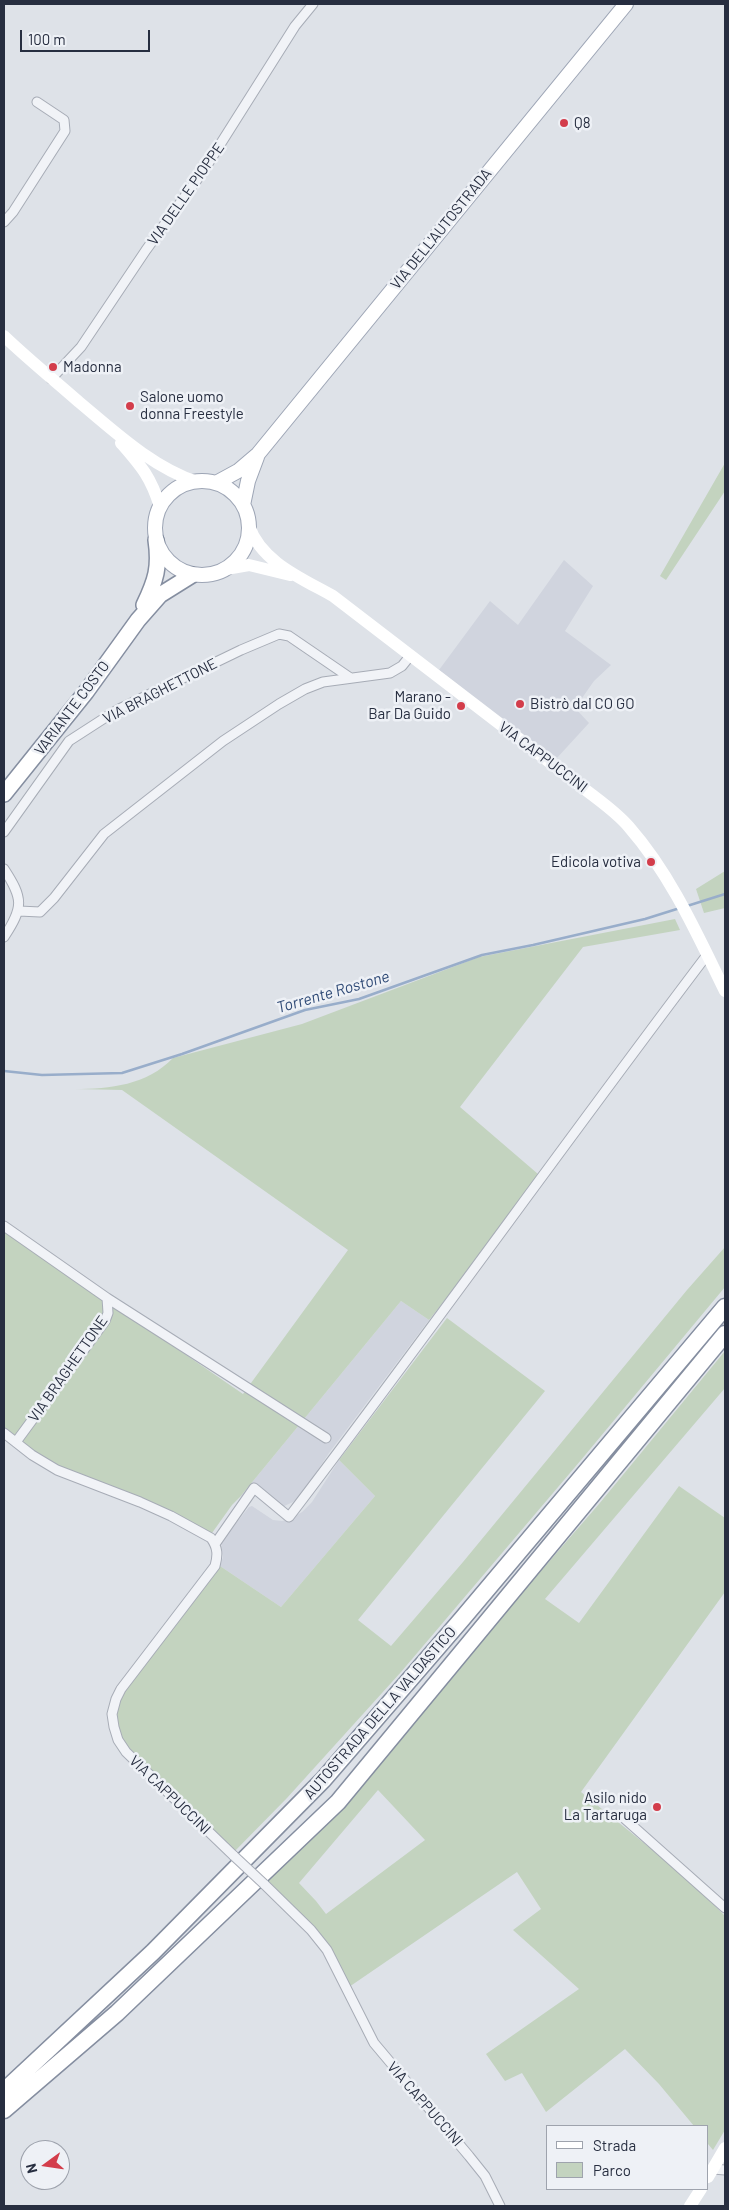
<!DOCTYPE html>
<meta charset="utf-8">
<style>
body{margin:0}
#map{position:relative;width:729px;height:2210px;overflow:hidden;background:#dee2e8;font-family:Barlow,sans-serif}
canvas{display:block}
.frame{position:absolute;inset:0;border:5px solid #272e40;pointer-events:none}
.legend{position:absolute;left:546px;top:2125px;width:162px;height:65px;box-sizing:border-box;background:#eef1f6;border:1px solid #9ea3ad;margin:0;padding:6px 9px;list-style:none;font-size:15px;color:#272e40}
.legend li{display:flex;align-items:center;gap:10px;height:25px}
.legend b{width:25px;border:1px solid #9ea3ad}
.north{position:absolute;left:20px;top:2140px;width:50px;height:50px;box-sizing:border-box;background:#eef1f6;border:1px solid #9ea3ad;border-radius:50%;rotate:256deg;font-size:14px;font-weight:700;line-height:20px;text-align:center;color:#272e40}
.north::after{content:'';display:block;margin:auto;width:18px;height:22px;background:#d33d4b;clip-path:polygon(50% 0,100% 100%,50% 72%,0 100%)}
.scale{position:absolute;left:20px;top:30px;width:130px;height:22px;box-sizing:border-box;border:2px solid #272e40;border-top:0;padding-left:6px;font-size:15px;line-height:18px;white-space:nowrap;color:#272e40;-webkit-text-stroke:4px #eef1f6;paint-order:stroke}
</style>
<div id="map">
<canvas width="729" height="2210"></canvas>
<div class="frame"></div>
<ul class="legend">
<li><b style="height:6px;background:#fff"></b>Strada</li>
<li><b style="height:14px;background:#c3d3bf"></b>Parco</li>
</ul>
<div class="north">N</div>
<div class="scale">100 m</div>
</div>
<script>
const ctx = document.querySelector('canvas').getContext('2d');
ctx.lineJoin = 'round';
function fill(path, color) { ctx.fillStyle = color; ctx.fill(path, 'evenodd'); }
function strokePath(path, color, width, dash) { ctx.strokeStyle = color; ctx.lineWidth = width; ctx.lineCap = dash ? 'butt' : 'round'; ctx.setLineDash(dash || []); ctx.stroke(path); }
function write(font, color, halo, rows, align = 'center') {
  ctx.font = font + ' Barlow,sans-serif'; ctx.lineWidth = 5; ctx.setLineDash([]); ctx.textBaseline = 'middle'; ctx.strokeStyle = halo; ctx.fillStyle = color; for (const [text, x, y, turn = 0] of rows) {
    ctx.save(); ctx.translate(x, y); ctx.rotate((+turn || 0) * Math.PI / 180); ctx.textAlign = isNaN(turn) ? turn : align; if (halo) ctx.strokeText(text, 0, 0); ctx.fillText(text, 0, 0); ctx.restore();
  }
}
fill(new Path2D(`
 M564,560L593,586L565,631L611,665L594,681L575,708L589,723L556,759L439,670L490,601L518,625Z
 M401,1301L429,1320L329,1453L302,1494L293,1502L280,1508L259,1495L248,1492L240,1497Z
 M339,1460L375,1496L281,1607L220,1566L223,1557L221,1542L249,1507L252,1506L273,1520L282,1521L291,1519L302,1512L312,1502Z`), '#d0d4de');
fill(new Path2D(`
 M725,463V491L666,580L660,576Z
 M725,871V908L704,913L696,889Z
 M675,919L680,930L583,947L460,1107L538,1174L501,1230L429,1320L401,1301L240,1497L232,1505L212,1533L181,1517L61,1469L4,1430V1230L243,1394L348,1250L122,1090L75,1089C110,1089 147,1085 173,1058L302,1024L479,957Z
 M725,1247V1287L581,1460L401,1672L287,1798L233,1853L136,1758C118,1735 109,1721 123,1693L220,1566L281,1607L375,1496L339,1460L447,1318L545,1391L358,1620L391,1646L463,1562L687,1290Z
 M725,1351V1388L545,1599L579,1623L679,1486L725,1518V1592L581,1792L687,1878L725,1916V2130L713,2150L708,2144V2126H694L659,2084L625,2049L546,2112L522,2073L505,2081L486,2054L579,1989L513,1930L541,1909L517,1872L349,1987L339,1965L263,1881L474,1648L599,1504ZM378,1790L425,1840L326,1914L316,1901L299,1883Z`), '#c3d3bf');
strokePath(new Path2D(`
 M687,906L725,894
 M4,1071L42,1075L122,1073L182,1054L305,1010L359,999L482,955L533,945L645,919L680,908`), '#98adca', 2.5);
const minor = new Path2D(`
 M4,222L13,212L65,131L64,120L37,102
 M51,379L81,347L146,250L204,170L295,26L313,4
 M4,832L69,741L117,710L241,650L279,634L289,636L349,677
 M4,869C23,898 24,907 4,937
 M19,911L40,912L54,898L104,834L223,741L279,704L305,689L323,682L390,673L402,666L410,656
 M4,1226L107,1298L108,1313L105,1321L16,1442
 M107,1298L326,1438
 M4,1433L32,1455L57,1470L140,1502L171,1516L211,1538C218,1548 218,1555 215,1566L121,1689L116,1699L112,1714L114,1727L118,1740L126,1752L234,1856
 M215,1544L254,1488L289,1517C431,1331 566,1141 707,955
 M625,1819L725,1908
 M264,1884L311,1930L327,1950L374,2043L469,2156L485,2176L500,2206
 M713,2169L725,2170`);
const primary = new Path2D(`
 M155 528a47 47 0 1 1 94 0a47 47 0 1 1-94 0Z
 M216,483L238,471L258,454L626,4
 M243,505L248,481L257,457`);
const trunk = new Path2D(`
 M144,605C156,580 160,567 156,540
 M4,794L86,692L138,620L160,595L192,575`);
const motorway = new Path2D(`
 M4,2091L153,1952L323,1780L462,1619L725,1307
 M4,2110L117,2013L338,1802L725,1334`);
strokePath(minor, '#a7acb6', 11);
strokePath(primary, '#9da5b5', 16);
strokePath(trunk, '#858ea0', 18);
strokePath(motorway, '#858ea0', 19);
strokePath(minor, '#f1f3f7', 9);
strokePath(new Path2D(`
 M4,336C28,359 54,380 79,402C115,432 152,467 197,482
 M121,443C141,466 151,477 160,507
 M249,526C261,562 303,579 333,596L591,794C604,804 618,814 629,827C671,875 697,934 725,991
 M226,569L249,565L290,575
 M708,2177L725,2148
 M690,2206L701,2189`), '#fff', 12);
strokePath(primary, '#fff', 14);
strokePath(trunk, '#fff', 15);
strokePath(motorway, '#fff', 16);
const minorBridge = new Path2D(`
 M234,1856L264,1884`);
strokePath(minorBridge, '#a7acb6', 11, []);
strokePath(minorBridge, '#f1f3f7', 9);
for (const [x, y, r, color] of [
 [564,123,5,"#d33d4b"],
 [53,367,5,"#d33d4b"],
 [130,406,5,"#d33d4b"],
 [520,704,5,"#d33d4b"],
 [461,706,5,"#d33d4b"],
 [651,862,5,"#d33d4b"],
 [657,1807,5,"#d33d4b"]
]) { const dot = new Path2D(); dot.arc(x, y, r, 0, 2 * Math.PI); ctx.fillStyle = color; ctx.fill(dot); strokePath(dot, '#eef1f6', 2); }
write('15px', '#272e40', '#eef1f6', [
 ["Q8",574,123],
 ["Madonna",63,367],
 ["Salone uomo",140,397],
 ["donna Freestyle",140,414],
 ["Marano -",451,697,"right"],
 ["Bar Da Guido",451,714,"right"],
 ["Bistrò dal CO GO",530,704],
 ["Edicola votiva",641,862,"right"],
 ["Asilo nido",647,1798,"right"],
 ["La Tartaruga",647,1815,"right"]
], 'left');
write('15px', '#272e40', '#eef1f6', [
 ["VIA DELLE PIOPPE",186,194,-55],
 ["VIA DELL'AUTOSTRADA",441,229,-51],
 ["VIA BRAGHETTONE",160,691,-27],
 ["VARIANTE COSTO",72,708,-53],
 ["VIA CAPPUCCINI",543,757,37],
 ["VIA BRAGHETTONE",68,1369,-55],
 ["AUTOSTRADA DELLA VALDASTICO",380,1713,-49],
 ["VIA CAPPUCCINI",170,1795,44],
 ["VIA CAPPUCCINI",425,2104,49]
]);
write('italic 16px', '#2f4a76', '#eef1f6', [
 ["Torrente Rostone",333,992,-16]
]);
</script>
